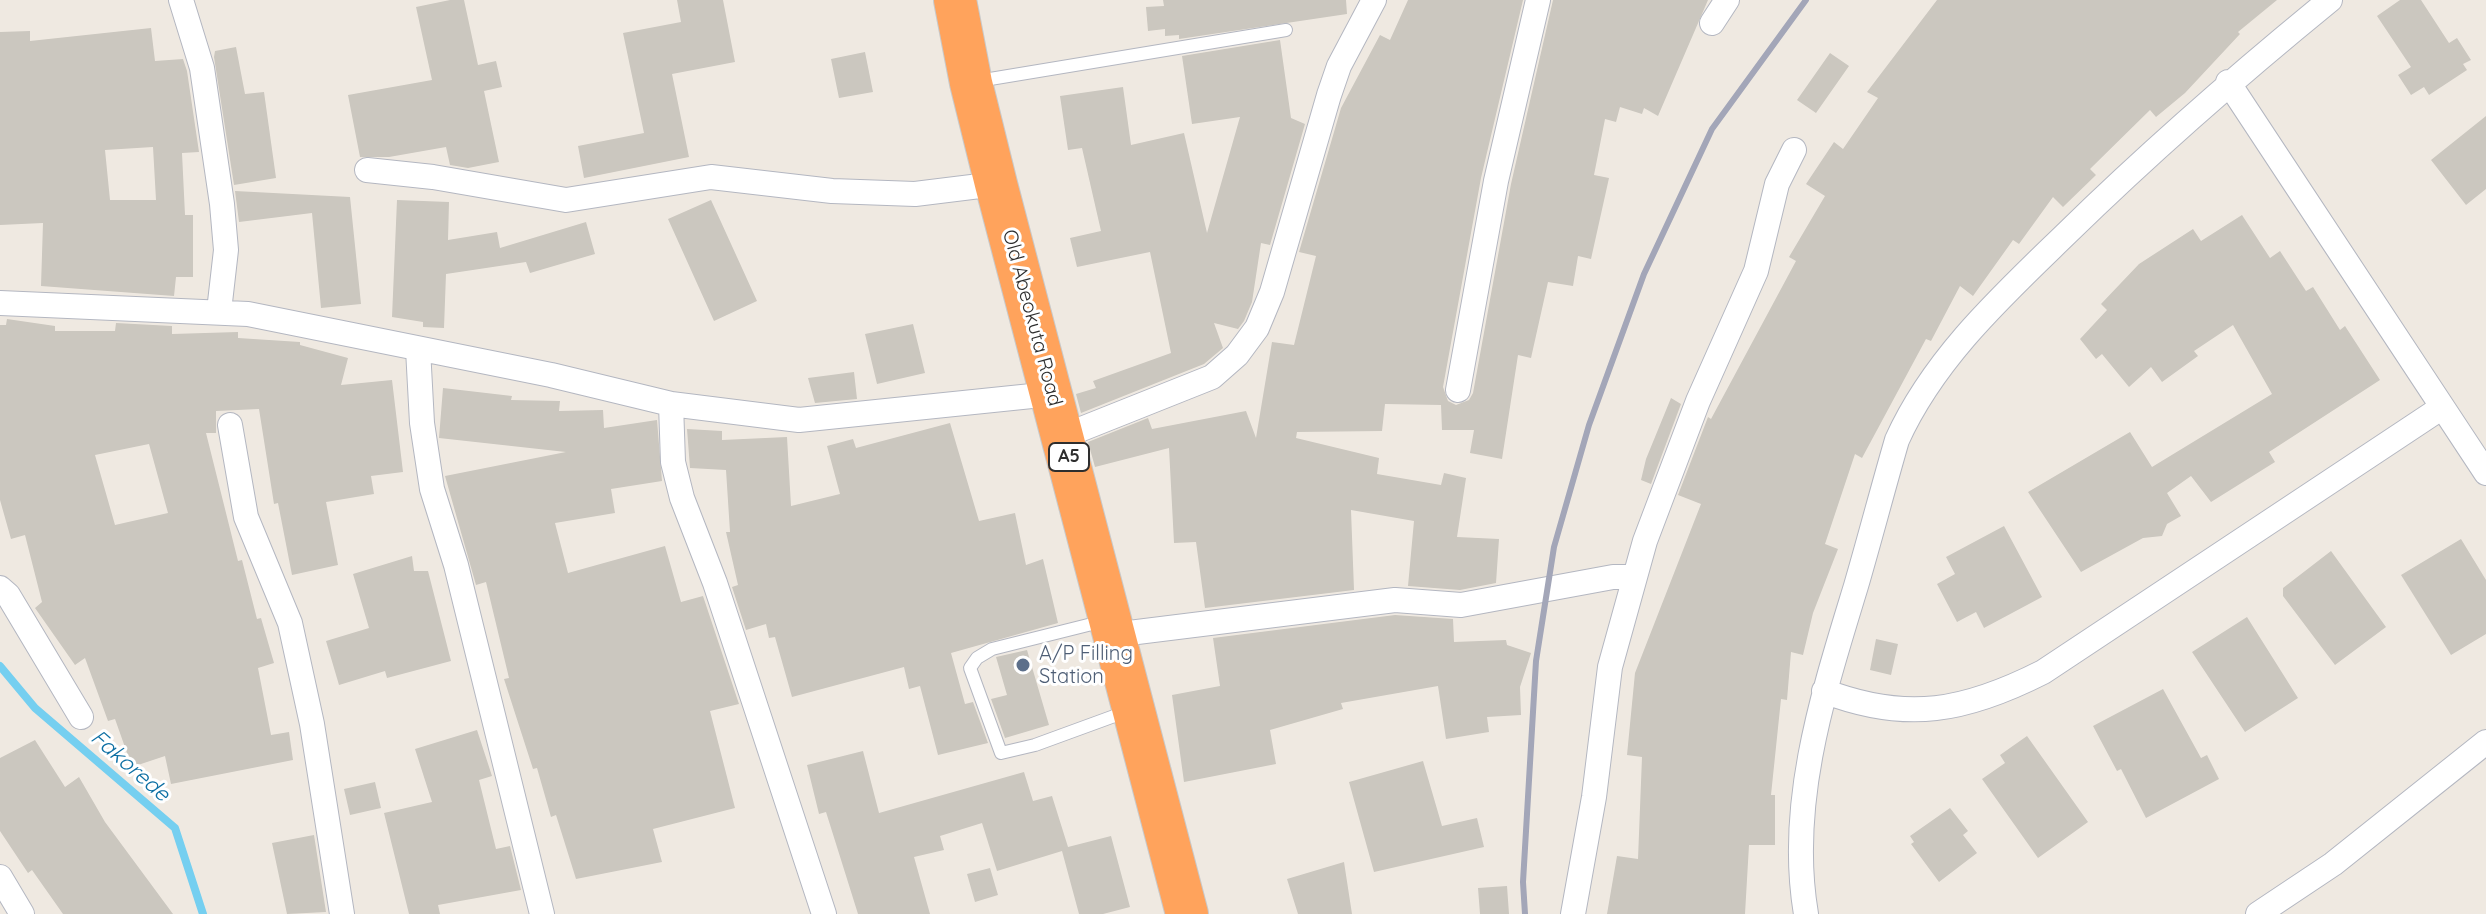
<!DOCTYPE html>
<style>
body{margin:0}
canvas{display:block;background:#efe9e1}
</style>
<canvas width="2486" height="914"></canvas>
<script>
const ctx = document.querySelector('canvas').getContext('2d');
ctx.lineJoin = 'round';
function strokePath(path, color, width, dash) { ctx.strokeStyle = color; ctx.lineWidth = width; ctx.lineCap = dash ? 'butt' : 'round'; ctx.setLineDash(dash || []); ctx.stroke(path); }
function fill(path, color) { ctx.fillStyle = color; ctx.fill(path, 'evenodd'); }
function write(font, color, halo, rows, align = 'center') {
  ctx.font = font + ' Quicksand,sans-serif'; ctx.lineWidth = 6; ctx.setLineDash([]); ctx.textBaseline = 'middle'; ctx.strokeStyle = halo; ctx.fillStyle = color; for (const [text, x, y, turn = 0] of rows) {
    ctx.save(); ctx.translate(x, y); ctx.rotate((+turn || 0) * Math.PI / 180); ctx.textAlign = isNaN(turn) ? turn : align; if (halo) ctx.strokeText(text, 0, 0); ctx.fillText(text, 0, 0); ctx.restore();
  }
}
strokePath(new Path2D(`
 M0,666L35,708L175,828L203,914`), '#75cff0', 8);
fill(new Path2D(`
 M450,0H464L478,65L496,61L502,87L484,91L499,162L468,168L450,165L446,147L389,157H360L348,95L432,80L416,7Z
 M677,0H723L735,62L672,74L689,157L584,178L578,146L644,133L623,33L681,22Z
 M1163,0H1346L1347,14L1179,39V35L1165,36V29L1148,31L1146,7L1164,6Z
 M1408,0H1523L1481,178L1443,387L1448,401L1456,405L1469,400L1473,393L1511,184L1553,0H1708L1658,116L1644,108L1642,114L1620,107L1616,122L1605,119L1594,175L1609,178L1591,259L1578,256L1573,286L1548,282L1531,358L1518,355L1502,459L1470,453L1474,430H1442L1441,405L1385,404L1382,431L1297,432L1296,438L1379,458L1377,474L1441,485L1444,473L1466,478L1457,537L1499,539L1496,583L1460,590L1408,586L1414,521L1351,510L1354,590L1205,608L1196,542L1174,543L1169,448L1095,467L1088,442L1148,418L1152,429L1246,411L1256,438L1272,342L1294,345L1316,256L1299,252L1341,108L1380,35L1390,40Z
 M1937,0H2277L2238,32L2240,34L2185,93L2156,117L2150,110L2090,169L2096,175L2063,207L2053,197L2019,244L2013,240L1973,296L1960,286L1931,341L1926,339L1862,458L1855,454L1825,544L1838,549L1813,613L1803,655L1791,652L1787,700L1781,699L1771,795H1775V845H1749L1745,914H1607L1617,856L1638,859L1642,757L1627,755L1635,673L1701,504L1678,495L1708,417L1711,419L1796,261L1789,257L1825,196L1806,184L1834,142L1843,149L1878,98L1867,92Z
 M2400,0H2421L2449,43L2457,38L2471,60L2463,64L2467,70L2429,95L2424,87L2411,95L2398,75L2411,67L2377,16Z
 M151,28L155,61L183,59L187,71L199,152L182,153L185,215H193V277H176L174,296L41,286L43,223L0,225V32L30,31V41ZM153,147L156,200H110L105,150Z
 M1280,40L1291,118L1305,124L1270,245L1261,243L1252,302L1244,321L1238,329L1214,323L1223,348L1204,364L1081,413L1076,394L1096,388L1093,381L1171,353L1150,252L1077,267L1070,238L1101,231L1082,148L1068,150L1060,96L1123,87L1131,145L1184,133L1207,233L1240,117L1192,124L1182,56Z
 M236,47L245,94L264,92L276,178L234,185L214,57L215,51Z
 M865,52L873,92L839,98L831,59Z
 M1830,53L1849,66L1816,113L1797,100Z
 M2486,116V189L2466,205L2431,160Z
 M235,191L350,197L361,304L321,308L312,213L239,222Z
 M397,200L449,202L448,240L497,232L500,248L586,222L595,254L530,273L526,262L446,274L444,328L423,327V322L392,317Z
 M711,200L757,301L714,321L668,219Z
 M2242,215L2270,258L2280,251L2306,291L2313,287L2340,330L2345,326L2380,380L2269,452L2275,462L2211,502L2191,476L2167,493L2181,516L2167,524L2162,536L2143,538L2081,572L2028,492L2130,432L2152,467L2272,394L2233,325L2194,351L2198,356L2162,382L2151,367L2129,387L2102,354L2096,359L2080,339L2107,310L2101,304L2139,264L2193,229L2201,241Z
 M7,319L55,326V331H115L116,323L172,326V334L238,332V338L300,342V345L348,358L341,385L392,380L403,472L371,476L374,494L326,502L338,565L292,575L278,503L274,504L259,409L216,411V433H206L238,561L242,560L257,619L261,618L274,663L258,668L271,735L289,732L293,760L171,784L165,756L132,767L115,719L108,721L85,658L75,665L35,608L42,602L25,535L11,539L0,500V325H6ZM149,444L168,513L115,525L95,455Z
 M913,324L925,373L877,384L865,334Z
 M854,372L857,399L815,403L808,378Z
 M443,388L512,396L511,400L560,401L559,411L603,410L604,428L657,420L662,481L611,489L615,513L555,523L568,573L665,546L681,602L703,596L739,704L710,711L735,808L653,829L662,862L576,879L556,815L551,817L537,768L533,769L504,679L509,678L486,582L476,585L445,476L566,452L439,438Z
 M1671,398L1681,404L1651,484L1641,480L1646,459Z
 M950,423L979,521L1015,513L1026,565L1043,559L1058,623L951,653L965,704L973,702L988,743L938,755L920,686L909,689L904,667L792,697L775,637L769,638L766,624L746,630L732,587L738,585L726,532H730L726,470L690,468L687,429L722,431V440L787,437L791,506L840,494L827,446L853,439L856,448Z
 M2004,526L2042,597L1984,628L1976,612L1957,622L1937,584L1955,574L1946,557Z
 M2461,539L2486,580V634L2451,655L2401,575Z
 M2331,551L2386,627L2335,665L2283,596V588Z
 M412,556L414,571H428L451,661L387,678L385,671L339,685L326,641L369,628L353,574Z
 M1395,615L1453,619L1454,642L1506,640L1507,645L1531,653L1520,687L1521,715L1487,717L1489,732L1446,739L1438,686L1341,703L1343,709L1270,730L1276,764L1184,782L1172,695L1220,686L1213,638Z
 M2247,617L2298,698L2245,732L2192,652Z
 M1876,639L1898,644L1891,675L1870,670Z
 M1027,650L1049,725L1005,738L991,699L1007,695L996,657Z
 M2163,689L2201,758L2207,755L2219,779L2146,818L2121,769L2117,771L2093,726Z
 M477,730L492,776L479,780L496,849L510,846L521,890L438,905L440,914H409L384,813L432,802L415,749Z
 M2027,736L2088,822L2038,858L1982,779L2005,763L2000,755Z
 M35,740L65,787L79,777L105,822L173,914H63L32,870L28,873L0,831V758Z
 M863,751L879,813L1024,772L1033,801L1052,796L1068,847L1111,836L1130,907L1103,914H1079L1062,851L997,871L982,823L940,836L944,850L914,857L930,914H858L826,812L819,814L807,765Z
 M1423,761L1442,826L1477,818L1484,847L1374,872L1349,782Z
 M375,782L381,808L350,815L344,789Z
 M1950,808L1968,831L1963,835L1977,853L1939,882L1911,844L1914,842L1910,836Z
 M314,835L326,912L287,914L272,843Z
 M1344,862L1352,914H1298L1287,879Z
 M990,868L998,895L975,902L967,874Z
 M1507,886L1509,914H1480L1478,888Z`), '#cbc7bf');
const lane = new Path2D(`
 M978,81L1286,30
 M1104,621L992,649L977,658L970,668L1001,753L1035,745L1128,711`);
const street = new Path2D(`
 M181,0L202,68L222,204L226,250L219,311
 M1712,23L1727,0
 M2228,82L2486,473
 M367,170L433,177L566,200L711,177L832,191L915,194L996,184
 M0,303L248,314L551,375L671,404L799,420L1051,394
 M418,349L422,423L432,489L456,565L542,914
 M1458,390L1496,181L1538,0
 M671,404L673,462L682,498L715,583L824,914
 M230,425L246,517L290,623L312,724L342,914
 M1064,436L1212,377L1237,355L1257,328L1272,292L1329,95L1339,66L1374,0
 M0,588L8,595L81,717
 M1113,635L1395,600L1461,605L1613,577H1635
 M1824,691C1907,723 1966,711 2043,672L2441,408
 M0,877L22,914
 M1573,914L1594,797L1610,667L1645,541L1698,401L1756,271L1777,184L1794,150
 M1806,914C1787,803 1824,691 1856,586C1870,538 1883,488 1897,440C1934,358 2002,296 2066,234C2150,152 2238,75 2330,0
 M2258,914L2333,864L2486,742`);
const highway = new Path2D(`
 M955,0L971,83L996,184L1187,914`);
strokePath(lane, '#b4b7c1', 14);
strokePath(street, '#b4b7c1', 26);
strokePath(highway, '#c9c9c9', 44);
strokePath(lane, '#fff', 12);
strokePath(street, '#fff', 24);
strokePath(highway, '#ffa35c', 42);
strokePath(new Path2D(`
 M1525,914L1523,882L1536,661L1554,547L1589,425L1644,274L1712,129L1806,0`), '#a3a6b8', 6);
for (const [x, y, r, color] of [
 [1023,665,8,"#5c6f8a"]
]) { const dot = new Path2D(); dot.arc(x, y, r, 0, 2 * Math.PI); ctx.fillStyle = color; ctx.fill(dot); strokePath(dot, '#fff', 3); }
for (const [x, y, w] of [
 [1069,457,40]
]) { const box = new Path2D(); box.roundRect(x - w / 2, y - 14, w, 28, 6); ctx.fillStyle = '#fff'; ctx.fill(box); strokePath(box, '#2e2e2e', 2); }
write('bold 18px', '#2e2e2e', null, [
 ["A5",1069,457]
]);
write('20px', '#2e2e2e', '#fff', [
 ["Old Abeokuta Road",1032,318,75]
]);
write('20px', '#4e5e75', '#fff', [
 ["A/P Filling",1039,654],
 ["Station",1039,677]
], 'left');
write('italic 22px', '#0d6fa3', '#fff', [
 ["Fakorede",130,766,41]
]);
</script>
